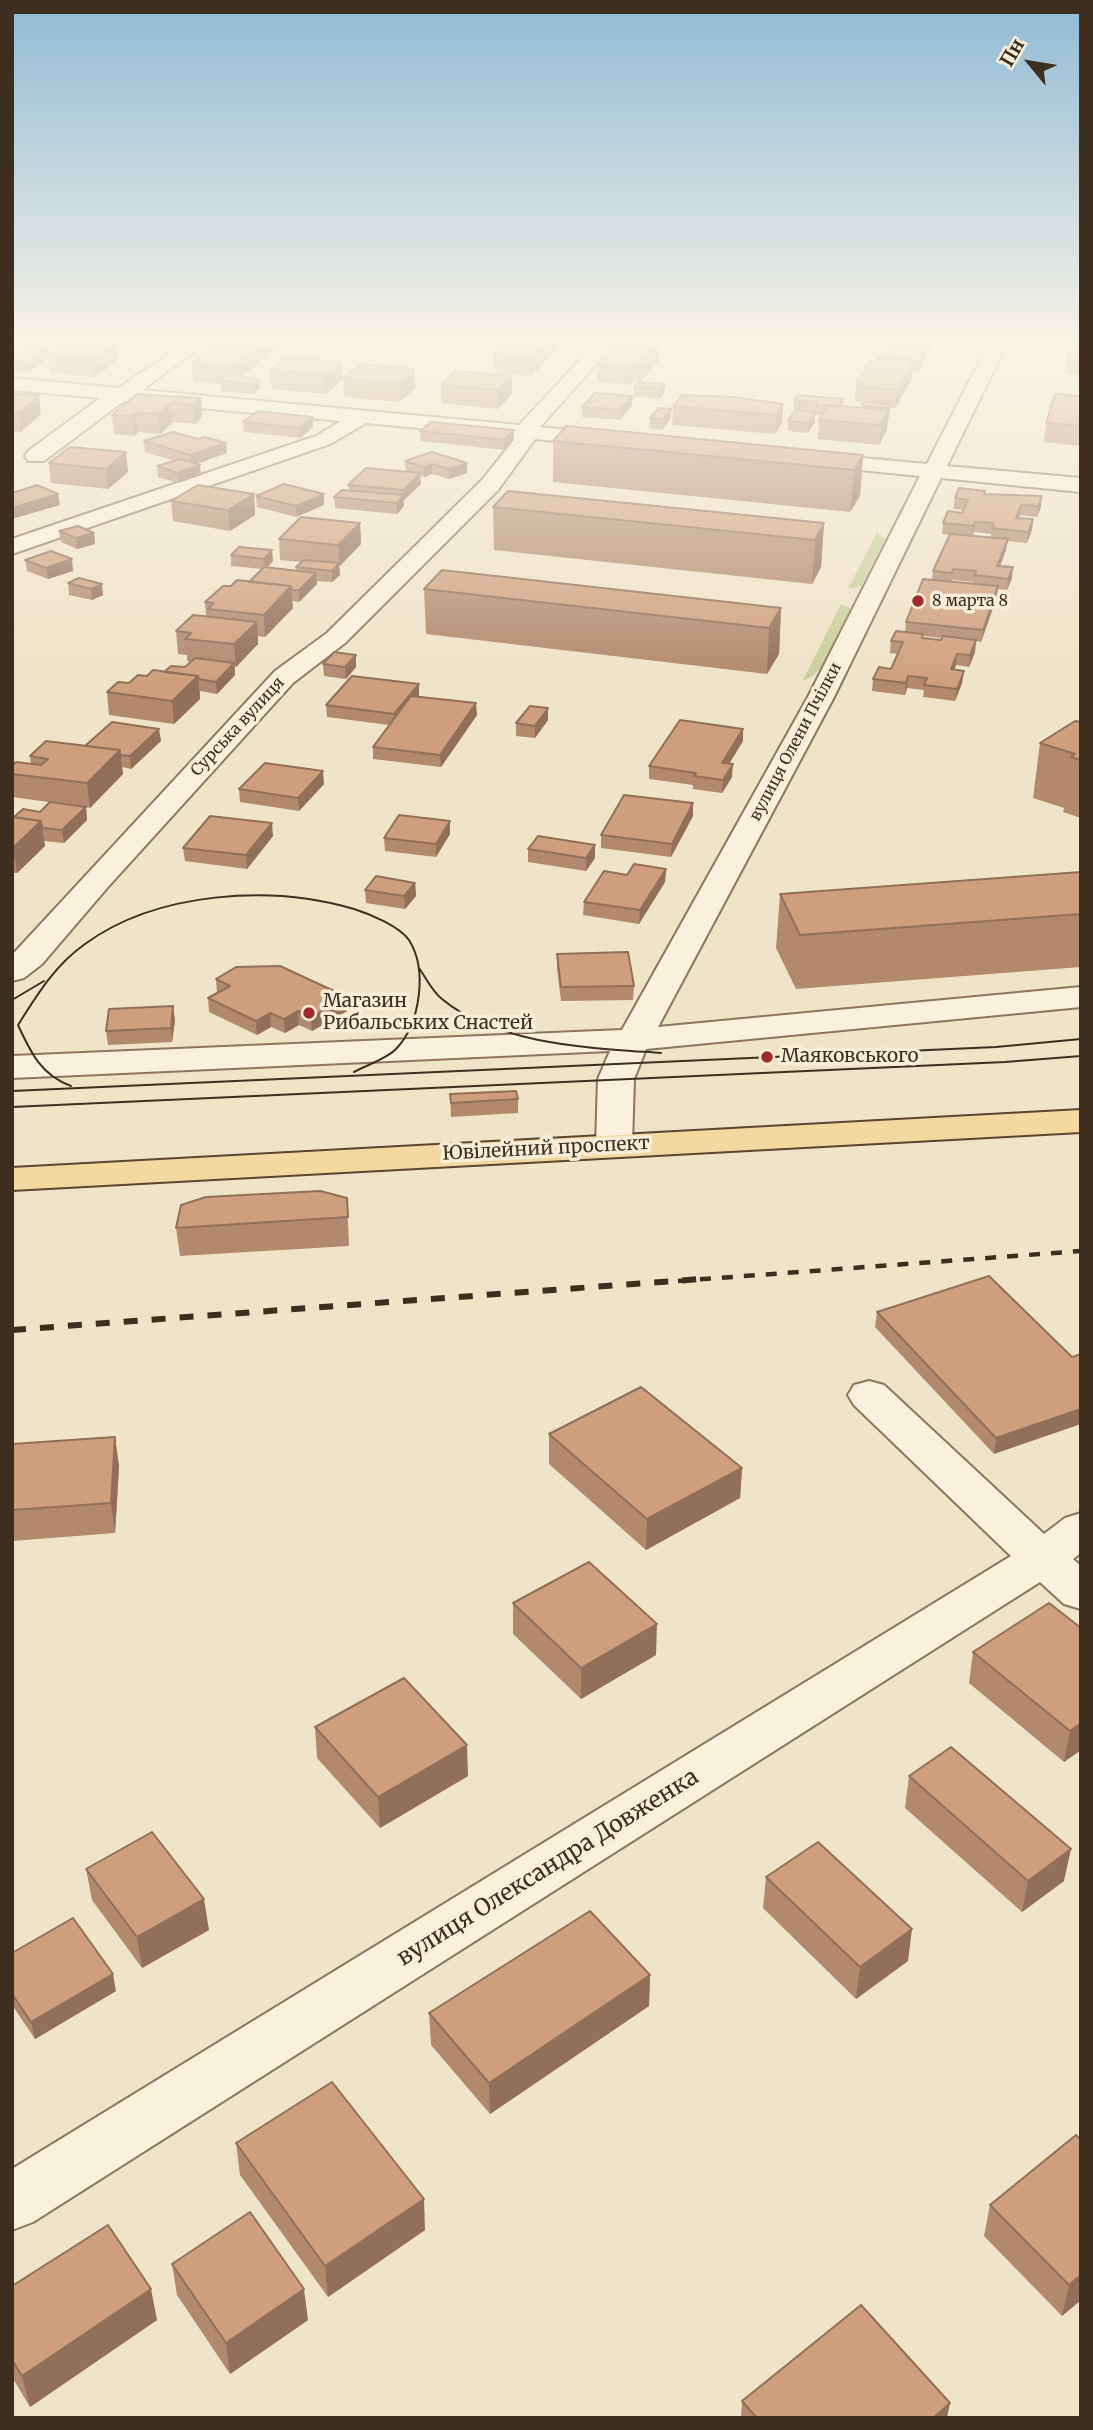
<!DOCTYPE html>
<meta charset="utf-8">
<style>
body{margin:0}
#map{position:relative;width:1093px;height:2430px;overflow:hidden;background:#f0e4c8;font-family:Merriweather,serif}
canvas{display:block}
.frame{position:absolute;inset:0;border:14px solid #3d2e20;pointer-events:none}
.north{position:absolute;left:995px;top:28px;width:70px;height:70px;-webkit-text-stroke:5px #f7eed8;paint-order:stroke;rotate:300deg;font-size:19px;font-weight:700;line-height:28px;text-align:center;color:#3d2e20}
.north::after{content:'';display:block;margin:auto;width:24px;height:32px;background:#3d2e20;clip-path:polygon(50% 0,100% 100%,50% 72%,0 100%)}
</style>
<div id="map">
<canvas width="1093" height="2430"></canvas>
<div class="frame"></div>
<div class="north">Пн</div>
</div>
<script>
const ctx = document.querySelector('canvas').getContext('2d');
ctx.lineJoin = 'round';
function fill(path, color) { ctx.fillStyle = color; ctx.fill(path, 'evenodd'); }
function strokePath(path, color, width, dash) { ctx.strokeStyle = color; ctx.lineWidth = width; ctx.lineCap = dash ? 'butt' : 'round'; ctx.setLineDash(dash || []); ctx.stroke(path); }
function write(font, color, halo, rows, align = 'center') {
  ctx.font = font + ' Merriweather,serif'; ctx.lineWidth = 7; ctx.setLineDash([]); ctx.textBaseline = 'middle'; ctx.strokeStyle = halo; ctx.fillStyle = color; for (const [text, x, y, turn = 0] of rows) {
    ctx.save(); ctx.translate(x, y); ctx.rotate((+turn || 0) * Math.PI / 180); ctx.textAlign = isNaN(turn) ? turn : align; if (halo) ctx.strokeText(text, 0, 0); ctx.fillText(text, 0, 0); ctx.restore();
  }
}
fill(new Path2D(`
 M877,532L885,539L861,586L848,589Z
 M841,604L851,609C841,629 825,677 803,680Z`), '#c9cf9b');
const minor = new Path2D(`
 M185,343H206L142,390L519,425L596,343H615L540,427L610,434L617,436L621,440L617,444L610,446L535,439L498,490L345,643L293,683L107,888L42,964L24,978L12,981V955L275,671L327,633L482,480L514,440V437L366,423L330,444L12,554V539L316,436L341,421L124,401L44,461H28L25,456L28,451L100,398L12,390V378L119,388Z
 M989,343H1007L947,466L1081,478V492L941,478L834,697L658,1027L1081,987V1007L646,1049L634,1079L632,1145L627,1153L614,1156L601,1153L596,1145L598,1079L610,1051L12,1078V1056L622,1030L808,697L920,476L809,465L801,464L798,459L801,454L809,453L927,464Z
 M869,1381L884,1385L1044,1534L1065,1518L1081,1513V1553L1073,1559L1081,1566V1609L1064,1604L1040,1582L33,2222L12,2230V2169L1011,1556L854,1405L848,1395L854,1385Z`);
const major = new Path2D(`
 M1081,1110V1132L12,1190V1168Z`);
strokePath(minor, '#8d765c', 4);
strokePath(major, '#5b4430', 4);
fill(minor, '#faf1dc');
fill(major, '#f3d9a0');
strokePath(new Path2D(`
 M419,968C426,978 432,991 442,999C497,1045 592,1048 661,1053
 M12,1000L44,981
 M71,1086C41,1075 31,1053 18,1025C37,995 55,965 85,944C156,892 271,884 354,909C370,914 399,926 409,940C428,970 420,1024 396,1049C386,1059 367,1065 354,1072
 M12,1091L996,1047L1081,1039
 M12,1107L1005,1062L1081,1056`), '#3d2e20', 2);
strokePath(new Path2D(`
 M678,1281L1081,1251`), '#3d2e20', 4.5, [11, 11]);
strokePath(new Path2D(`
 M12,1330L701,1279`), '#3d2e20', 6, [14, 14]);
fill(new Path2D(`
 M67,343H146L138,348L117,347L118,361L94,377L50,373L48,359L27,372L12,371V357L49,354Z
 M232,343H286V344L265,360L259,359V363L241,377L259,379L260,389L253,394L221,391L220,384L193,381L192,363Z
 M617,343H678L676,346L659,344V361L640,382L665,384L664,393L660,399L634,396V387L638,382L633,381L630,385L597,382V364Z
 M891,343H934L929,352H927L926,358L918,372H912V379L895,408H890L887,429L879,445L818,439L819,420L822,415H815V422L808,433L788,431V421L815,412L794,410V400L843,399V406L863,408V405H860V402L855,401L856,382L877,361L891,345Z
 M1081,343V375L1065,373L1067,355Z
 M558,349L531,376L498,373V370H494V352Z
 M342,362V380L326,394L272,389L270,370Z
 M414,369L415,388L399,402L344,397L343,378Z
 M512,376V394L498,409L441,403V385Z
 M12,394L41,414L21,432H12Z
 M1081,396V446L1044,442L1046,423Z
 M201,398L202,417L195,424L173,422L160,434L138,432L134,436L114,434L112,415Z
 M783,404L782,423L775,434L672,425L673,406Z
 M632,406L620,420L582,417V407Z
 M671,409L670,419L662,430L650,428V418Z
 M243,422L313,427L300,438L244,432Z
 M420,431L514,440L504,450L421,441Z
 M144,441L227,453L196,463L201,475L178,483L158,477L157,466L175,461L145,452Z
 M553,441L863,455L860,496L850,512L553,482Z
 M126,452L128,472L108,489L51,483L49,463Z
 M432,452L467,473L449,479L432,474L424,477L420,476L421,484L404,500V506L397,514L335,508L334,497L349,490L348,485L406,471L405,461Z
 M985,491V494L1041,507L1037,517L1020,515L1019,518L1033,519L1032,530L1027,543L1007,541L1006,550L1000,566L1012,578L1007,590L998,589L997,597L981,642L976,641L975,652L969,667L956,665L954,670L962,683L955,701L923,697L924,690L907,688L905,695L872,691L873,679L891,669L898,654L890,653L891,641L905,632L906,622L932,579L933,571L950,535L942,534L943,523L962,513L963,510L953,509L955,498ZM974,532L991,534V538L973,536ZM952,580L974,582L973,583L952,581ZM923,636L942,638L941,640L923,638Z
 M254,494L255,515L230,531L173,521L171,501Z
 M256,496L324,505L296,517L257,507Z
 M493,507L824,523L821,567L812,584L494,550Z
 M360,523L361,544L339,566L340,575L332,582L317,581V584L299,602L292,601L293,608L265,637L258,636V644L236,667H235V675L217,694L200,691V699L174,724L109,715L107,692L147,676L185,667L191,662L187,661V655L178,654L176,631L206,616L205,602L231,586L249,582L262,569L231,566V555L239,547L273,561L267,567L296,570V567L301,562L280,560L279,539Z
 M59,531L94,533L95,544L77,549L61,542Z
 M25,560L73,571L48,579L27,571Z
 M79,578L103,595L92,600L69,595L68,583Z
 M424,589L781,608L779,654L767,674L426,634Z
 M356,655V667L346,679L324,676L323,664Z
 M419,684V697L477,715L441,767L373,759V747L389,725L327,717L326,705Z
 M548,720L535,738L516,736V723Z
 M1081,722V818L1063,812L1064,808L1033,798L1040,743Z
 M161,741L131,769L122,767L123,774L90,808L86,807L87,820L64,843L44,841L45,846L17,873H12V817L40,812L49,802L12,797V766L31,764L30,756Z
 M743,741L729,764L732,777L722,793L693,789V785L649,779V766Z
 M324,784L299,811L240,802L239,789Z
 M693,816L671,857L601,848V835Z
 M450,821V834L436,857L385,851L384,838Z
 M273,836L247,869L185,861L183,848Z
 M528,849L595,858L586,871L528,862Z
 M666,869L665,882L639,924L583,915L584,902L627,875Z
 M1081,872V967L796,989L776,948L780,894Z
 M415,883L416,896L405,909L366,903L365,890Z
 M557,954L634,986L633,1000L561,1001L557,968Z
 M216,979L347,997V1011L312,1031L299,1025L285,1033L271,1027L257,1035L209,1012L208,998L217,993Z
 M175,1020L172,1042L108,1045L106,1031Z
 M450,1094L518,1099V1113L451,1117Z
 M347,1198L349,1246L180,1256L176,1228Z
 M877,1312L1072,1357L994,1454L875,1327Z
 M549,1434L742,1468L740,1498L646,1550L549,1464Z
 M115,1437L119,1467L115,1533L12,1541V1444Z
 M513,1603L656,1655L581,1699L513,1634Z
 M1081,1628V1750L1064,1762L969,1683L973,1652Z
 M315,1727L468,1776L380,1828L317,1758Z
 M909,1776L1064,1881L1022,1912L905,1808Z
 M86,1869L209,1930L142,1968L92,1900Z
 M766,1877L908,1961L856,1999L763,1908Z
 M12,1953L116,1991L35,2039L12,2005Z
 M650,1975L649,2006L490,2114L431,2045L429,2013Z
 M1081,2140V2300L1062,2316L984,2236L990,2205Z
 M236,2143L425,2230L328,2297L240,2175Z
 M172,2264L308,2320L230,2374L177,2295Z
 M12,2286L157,2320L30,2407L12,2377Z
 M742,2401L947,2418H741Z`), '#b2896c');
fill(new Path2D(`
 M18,343L19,353L12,357V347Z
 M116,343L118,361L94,377L92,359Z
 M138,343H146L138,348Z
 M275,343H286V344L265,360L264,351Z
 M546,343H558V349L531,376V358Z
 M659,343V361L640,382V364Z
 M930,343H934L929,352Z
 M258,345L259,363L235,382H231L230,366Z
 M48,348L49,355H48V359L27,372L25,363Z
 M927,348L926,358L918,372L919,363Z
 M913,360L912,379L895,408L897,390Z
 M342,362V380L326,394L325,375Z
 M634,363L633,381L630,385V367Z
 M414,369L415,388L399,402V383Z
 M512,376V394L498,409L497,390Z
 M259,379L260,389L253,394V384Z
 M665,384L664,393L660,399V389Z
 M39,395L41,414L21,432L19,413Z
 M633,396L632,406L620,420V410Z
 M201,398L202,417L195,424L193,405Z
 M171,403L173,422L160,434L158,414Z
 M783,404L782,423L775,434L776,415Z
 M890,404L887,429L879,445L881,425L888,413V408Z
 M671,409L670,419L662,430L663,420Z
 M815,412V422L808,433V423Z
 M136,413L138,432L134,436L132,416Z
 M313,417V427L300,438L299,428Z
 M514,430V440L504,450V440Z
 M226,443L227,453L191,466L190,455Z
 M126,452L128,472L108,489L106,469Z
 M863,455L860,496L850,512L854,470Z
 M467,463V473L449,479V469Z
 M432,464V474L424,477L423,467Z
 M200,465L201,475L178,483L177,473Z
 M420,473L421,484L404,500V490Z
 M58,494L60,505L12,519V508Z
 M254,494L255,515L230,531L228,510Z
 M324,494V505L296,517V506Z
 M404,495V506L397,514V503Z
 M1042,496L1041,507L1037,517L1038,506Z
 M1021,505L1020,515L1014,528L1016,518Z
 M1033,519L1032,530L1027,543L1028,532Z
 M975,522L974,532L972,537L973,526Z
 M360,523L361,544L340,566L338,545Z
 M824,523L821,567L812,584L815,540Z
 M94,533L95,544L77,549L76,538Z
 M1008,539L1006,550L996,577L997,566Z
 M272,550L273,561L265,570L264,559Z
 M72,559L73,571L48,579L46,568Z
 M339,563L340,575L332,582V571Z
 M1013,567L1012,578L1007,590L1008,579Z
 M316,573L317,584L299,602V590Z
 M102,584L103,595L92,600L91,589Z
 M291,586L293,608L265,637L264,615Z
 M998,586L997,597L981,642L983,630Z
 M781,608L779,654L767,674L769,628Z
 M257,622L258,644L236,667L234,644Z
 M976,640L975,652L969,667L970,655Z
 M957,654L956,665L950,681L951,669Z
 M356,655V667L346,679L345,667Z
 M234,663L235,675L217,694L216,682Z
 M964,671L962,683L955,701L957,689Z
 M198,676L200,699L174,724L172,701Z
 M908,676L907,688L905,695L906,683Z
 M419,684V696L394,726V714Z
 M476,703L477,715L441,767L440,755Z
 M548,708V720L535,738V726Z
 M159,729L161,741L131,769L130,756Z
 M743,729V741L722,775V763Z
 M120,750L123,774L90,808L87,783Z
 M733,764L732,777L722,793L723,780Z
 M323,771L324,784L299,811L298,798Z
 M693,803V816L671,857L672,844Z
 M86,807L87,820L64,843L62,830Z
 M41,821L45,846L17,873L13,848Z
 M450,821V834L436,857V844Z
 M272,823L273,836L247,869L246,855Z
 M595,845V858L586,871V858Z
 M666,869L665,882L639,924L640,910Z
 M415,883L416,896L405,909L404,896Z
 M347,997V1011L312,1031L311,1017Z
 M173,1006L175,1020L172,1042L171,1028Z
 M298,1011L299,1025L285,1033L284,1019Z
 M270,1013L271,1027L257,1035L256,1021Z
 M1081,1409V1424L994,1454L996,1438Z
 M115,1437L119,1467L115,1533L111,1503Z
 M742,1468L740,1498L646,1550L647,1519Z
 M657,1624L656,1655L581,1699V1668Z
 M1081,1723V1750L1064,1762L1070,1731Z
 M467,1745L468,1776L380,1828L378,1797Z
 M1071,1849L1064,1881L1022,1912L1028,1881Z
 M204,1899L209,1930L142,1968L137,1937Z
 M912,1929L908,1961L856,1999L860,1967Z
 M113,1974L116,1991L35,2039L31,2022Z
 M650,1975L649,2006L490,2114L489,2083Z
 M424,2199L425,2230L328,2297L325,2266Z
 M1081,2275V2300L1062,2316L1069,2285Z
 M151,2289L157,2320L30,2407L22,2376Z
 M304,2289L308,2320L230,2374L226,2343Z
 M950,2403L947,2418H933Z`), '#916f58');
const building = new Path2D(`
 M67,343H116L92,359L48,355Z
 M219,343H227L258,345L230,366L192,363Z
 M232,343H275L264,351L258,350V345Z
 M504,343H546L531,358L498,355L501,352H494Z
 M617,343H659L640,364L634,363L630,367L597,364Z
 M1071,343H1081V356L1067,355Z
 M886,345L927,348L919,363L912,362L913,360L879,358L878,359Z
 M29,347L48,348L25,363L12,362V357Z
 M288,357L342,362L325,375L270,370Z
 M879,358L913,360L897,390L861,387L863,383L856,382L870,361H877Z
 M360,364L414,369L399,383L343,378Z
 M456,371L512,376L497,390L441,385Z
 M227,376L259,379L253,384L220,381Z
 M639,382L665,384L660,389L634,387Z
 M595,393L633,396L620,410L582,407Z
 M12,394L39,395L19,413H12Z
 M137,394L201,398L193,405L171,403L158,414L136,413L132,416L112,415Z
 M1055,394L1081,396V426L1046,423Z
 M682,395L734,397L783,404L776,415L673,406Z
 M798,395L843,399L839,406L816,405L817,402L794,400Z
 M865,402L890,404L888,408L863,406Z
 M829,405L889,410L881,425L819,420Z
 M659,408L671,409L663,420L650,418Z
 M795,410L815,412L808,423L788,421Z
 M258,411L313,417L299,428L243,422Z
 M431,422L514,430L504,440L420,431Z
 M566,426L863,455L854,470L553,441Z
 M173,432L198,439L205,437L226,443L190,455L144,441Z
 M70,447L126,452L106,469L49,463Z
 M432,452L467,463L449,469L432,464L423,467L405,461Z
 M181,459L200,465L177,473L157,466Z
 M366,468L420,473L404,490L348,485Z
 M284,484L324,494L296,506L256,496Z
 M37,485L58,494L12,508V493Z
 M198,485L254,494L228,510L171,501Z
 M959,488L985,491L984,494L1042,496L1038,506L1021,505L1016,518L1033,519L1028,532L992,528L994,523L975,522L973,526L943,523L948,511L962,513L968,500L955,498Z
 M342,490L404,495L397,503L334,497Z
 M508,491L824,523L815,540L493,507Z
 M301,517L360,523L338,545L279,539Z
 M78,526L94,533L76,538L59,531Z
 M950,534L1008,539L997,566L1013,567L1008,579L974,575L976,571L953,569L952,573L933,571Z
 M239,547L272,550L264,559L231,555Z
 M51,551L72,559L46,568L25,560Z
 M304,560L339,563L332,571L296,567Z
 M264,567L316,573L299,590H292L291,586L249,582Z
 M442,570L781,608L769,628L424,589Z
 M79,578L102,584L91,589L68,583Z
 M923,579L998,586L983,630L906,622Z
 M237,580L291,586L264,615L208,609L214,603L205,602L223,586H231Z
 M193,615L257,622L234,644L185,639L191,633L176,631Z
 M896,631L923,634L922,638L941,640L943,636L976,640L970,655L957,654L951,669L964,671L957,689L924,685L927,678L908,676L906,683L873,679L879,667L891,669L903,642L891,641Z
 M334,652L356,655L345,667L323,664Z
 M195,658L234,663L216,682L199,679L198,676L164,672L171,666L185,667Z
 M153,670L198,676L172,701L107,692L118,682L129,683L138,675L147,676Z
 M352,676L419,684L394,714L326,705Z
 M411,696L476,703L440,755L373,747Z
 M530,706L548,708L535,726L516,723Z
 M680,720L743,729L722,763L733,764L723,780L694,776L696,773L649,766Z
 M1075,721L1081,722V760L1071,757L1075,754L1040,743Z
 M112,722L159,729L130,756L120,755V750L85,746Z
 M46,741L120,750L87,783L12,774V766L16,762L41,765L48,759L30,756Z
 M265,763L323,771L298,798L239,789Z
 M624,795L693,803L672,844L601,835Z
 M50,802L86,807L62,830L42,828L41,821L14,817L23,809L40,812Z
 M399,815L450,821L436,844L384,838Z
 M210,816L272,823L246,855L183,848Z
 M12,817L41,821L13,848H12Z
 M538,836L595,845L586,858L528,849Z
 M634,864L666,869L640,910L584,902L604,871L627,875Z
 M1081,872V914L800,935L780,894Z
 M376,876L415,883L404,896L365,890Z
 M628,952L634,986L561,987L557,954Z
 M280,966L347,997L311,1017L298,1011L284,1019L270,1013L256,1021L208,998L230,986L216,979L236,967Z
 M173,1006L171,1028L106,1031L109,1009Z
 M516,1091L518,1099L451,1103L450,1094Z
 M320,1191L347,1198L348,1217L176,1228L181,1205L206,1197Z
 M989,1276L1072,1357L1081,1354V1409L996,1438L877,1312Z
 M641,1387L742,1468L647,1519L549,1434Z
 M115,1437L111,1503L12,1510V1444Z
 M589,1562L657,1624L581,1668L513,1603Z
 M1049,1603L1081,1628V1723L1070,1731L973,1652Z
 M404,1678L467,1745L378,1797L315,1727Z
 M951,1747L1071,1849L1028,1881L909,1776Z
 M152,1832L204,1899L137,1937L86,1869Z
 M818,1842L912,1929L860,1967L766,1877Z
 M590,1911L650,1975L489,2083L429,2013Z
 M73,1918L113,1974L31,2022L12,1994V1953Z
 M332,2082L424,2199L325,2266L236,2143Z
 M1076,2135L1081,2140V2275L1069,2285L990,2205Z
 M250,2212L304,2289L226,2343L172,2264Z
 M108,2225L151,2289L22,2376L12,2360V2286Z
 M861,2305L950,2403L933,2418H757L742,2401Z`);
fill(building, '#cf9f7d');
strokePath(building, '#916f58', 2);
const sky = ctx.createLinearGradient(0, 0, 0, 683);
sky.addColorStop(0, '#8fbad6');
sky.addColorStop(0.5, '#f8f3e6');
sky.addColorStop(1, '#f8f3e600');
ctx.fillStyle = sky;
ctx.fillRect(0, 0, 1093, 683);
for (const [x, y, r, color] of [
 [918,601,7,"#9e2a2b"],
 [309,1013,7,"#9e2a2b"],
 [767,1057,7,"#9e2a2b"]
]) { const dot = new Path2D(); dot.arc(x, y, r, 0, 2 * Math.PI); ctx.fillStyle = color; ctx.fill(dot); strokePath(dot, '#f7eed8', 2.5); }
write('16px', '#3d2e20', '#f7eed8', [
 ["8 марта 8",932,601]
], 'left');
write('16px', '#3d2e20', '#f7eed8', [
 ["Сурська вулиця",238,727,-47],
 ["вулиця Олени Пчілки",796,742,-62]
]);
write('19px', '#3d2e20', '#f7eed8', [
 ["Магазин",323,1002],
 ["Рибальських Снастей",323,1024],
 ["Маяковського",781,1057]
], 'left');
write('19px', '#3d2e20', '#f7eed8', [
 ["Ювілейний проспект",546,1149,-3]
]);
write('23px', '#3d2e20', '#f7eed8', [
 ["вулиця Олександра Довженка",548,1868,-32]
]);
</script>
